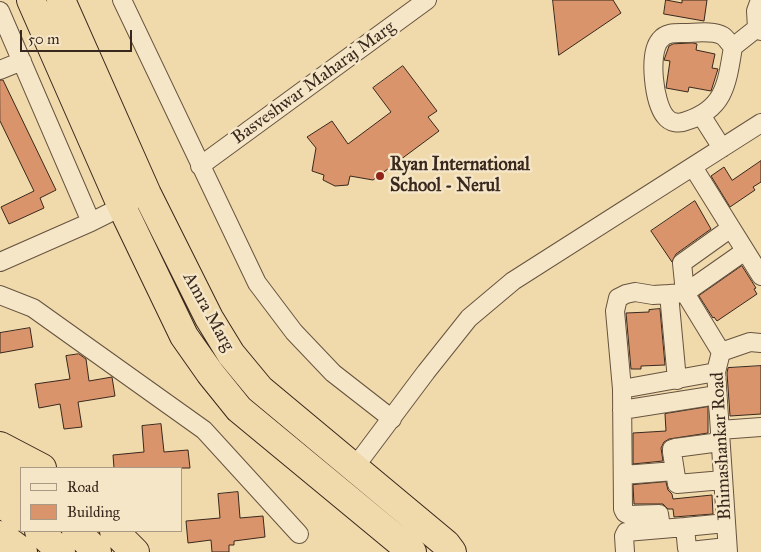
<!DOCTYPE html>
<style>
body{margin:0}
#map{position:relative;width:761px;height:552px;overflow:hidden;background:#f0d9aa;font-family:"IM FELL Great Primer",serif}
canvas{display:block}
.legend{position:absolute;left:20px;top:467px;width:162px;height:65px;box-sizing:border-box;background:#f5e6c8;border:1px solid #aa9a84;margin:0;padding:6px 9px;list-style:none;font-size:15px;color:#39281d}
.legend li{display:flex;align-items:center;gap:10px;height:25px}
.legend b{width:25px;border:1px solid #aa9a84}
.scale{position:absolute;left:20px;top:30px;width:112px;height:22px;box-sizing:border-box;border:2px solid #39281d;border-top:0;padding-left:6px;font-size:15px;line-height:18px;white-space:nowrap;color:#39281d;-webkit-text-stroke:4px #f5e6c8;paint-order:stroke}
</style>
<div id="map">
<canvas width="761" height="552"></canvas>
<ul class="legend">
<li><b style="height:6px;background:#f5e6c8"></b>Road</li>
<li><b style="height:14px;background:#d9946b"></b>Building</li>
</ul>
<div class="scale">50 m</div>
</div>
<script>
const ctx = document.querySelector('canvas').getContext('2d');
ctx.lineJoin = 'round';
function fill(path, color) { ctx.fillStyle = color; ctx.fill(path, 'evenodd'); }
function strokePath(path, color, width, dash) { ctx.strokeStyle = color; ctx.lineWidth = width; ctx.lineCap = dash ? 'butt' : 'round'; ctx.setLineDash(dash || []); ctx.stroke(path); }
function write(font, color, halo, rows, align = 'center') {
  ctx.font = font + ' "IM FELL Great Primer",serif'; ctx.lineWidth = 5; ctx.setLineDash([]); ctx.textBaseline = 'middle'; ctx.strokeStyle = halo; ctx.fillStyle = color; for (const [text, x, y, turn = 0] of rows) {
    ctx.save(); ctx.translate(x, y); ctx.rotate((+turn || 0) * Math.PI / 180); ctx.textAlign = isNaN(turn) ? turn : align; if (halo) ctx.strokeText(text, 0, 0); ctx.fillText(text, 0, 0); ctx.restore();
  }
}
const building = new Path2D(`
 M553,0H613L621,13L559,55Z
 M666,0L682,3V0H707L704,21L664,14Z
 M693,43L697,44L696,50L715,54L712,68L718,69L712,88L711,91L689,87L688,92L666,88L670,61L664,60L669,46L673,44Z
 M403,66L437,111L428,117L439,131L373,180L350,176L348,185L335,186L323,180L324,175L312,171L316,148L307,137L332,121L348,144L391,112L373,88Z
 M0,80H3L56,190L40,198L44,208L9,224L1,207L34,191L0,121Z
 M761,161V182L753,187L755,190L730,207L711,176L724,167L732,180Z
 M695,201L711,229L676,254L672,262L651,231Z
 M742,266L756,288L754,289L757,294L717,321L714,317L713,318L699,296Z
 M660,309L665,365L641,366V369H631L626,313L649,312V310Z
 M30,328L33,347L0,353V333Z
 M79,354L86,359L89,381L112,377L115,396L78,402L82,427L64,429L60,404L39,408L35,384L70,379L66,356Z
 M761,366V414L730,416L727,373L728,368Z
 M708,407V433L669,439L664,442L661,448L663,461L633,464V433L666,431L665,414Z
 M161,424L164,452L188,450L190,468H114L113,455L144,452L142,426Z
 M666,482L668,490L672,494L673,499L712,495L713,514L674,517L673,509H668L663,504H634L633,485Z
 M238,492L240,518L263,516L265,537L234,541V545H229V552H212L211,540L188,543L186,521L220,518L218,494Z`);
fill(building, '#d9946b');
strokePath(building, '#39281d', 1);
const street = new Path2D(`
 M122,0L257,283L294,332L333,373L392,419
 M760,0L756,11L757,28L761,31
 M0,11L91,222
 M733,47C730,44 726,38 723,36C713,30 695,33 685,33C676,33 666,32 660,40C648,54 654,102 665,116C670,123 679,124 686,121C725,109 727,83 733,47L757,28
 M0,70L22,61
 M701,115L722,148
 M200,166L427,0
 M693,167L761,276
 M0,262L91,222L131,202
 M669,294L677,380
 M0,295L33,308L204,430L299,534
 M721,352L685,293L682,263L731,228
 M622,389L716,372
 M622,410L717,395
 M720,430L761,427
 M720,442L675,448L672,449V452L677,484L723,480
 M354,468L426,372L469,318L513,281L761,123
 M623,475L675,471
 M685,527L726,523
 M661,528L659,514L629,515L625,513L623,509L622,389L615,311L618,298L626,294L635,292L653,295L685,293L745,251
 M625,552L624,536L626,532L685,527L687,548L690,551L727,547
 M728,552L716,372L721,352L750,342L761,343`);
const highway = new Path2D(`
 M31,0L122,207L184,336L210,373L239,409L412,552
 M61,0L147,194L209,318L231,354L260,389L446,544L452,552
 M0,446L42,468
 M0,475L21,487
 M0,503L21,517
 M39,531L61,552
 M76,531L97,552
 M114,531L135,552
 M0,535L23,552`);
strokePath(street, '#675440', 20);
strokePath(highway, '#39281d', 30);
strokePath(street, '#f5e6c8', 18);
strokePath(highway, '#f0d9aa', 28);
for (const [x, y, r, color] of [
 [380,176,5,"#8f2418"]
]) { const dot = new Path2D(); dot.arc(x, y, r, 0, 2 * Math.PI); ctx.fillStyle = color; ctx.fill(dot); strokePath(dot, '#f5e6c8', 2); }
write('18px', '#39281d', '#f5e6c8', [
 ["Basveshwar Maharaj Marg",314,83,-36],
 ["Amra Marg",208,312,61],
 ["Bhimashankar Road",722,446,-93]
]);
write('bold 18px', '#39281d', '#f5e6c8', [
 ["Ryan International",390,166],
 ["School - Nerul",390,187]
], 'left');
</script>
